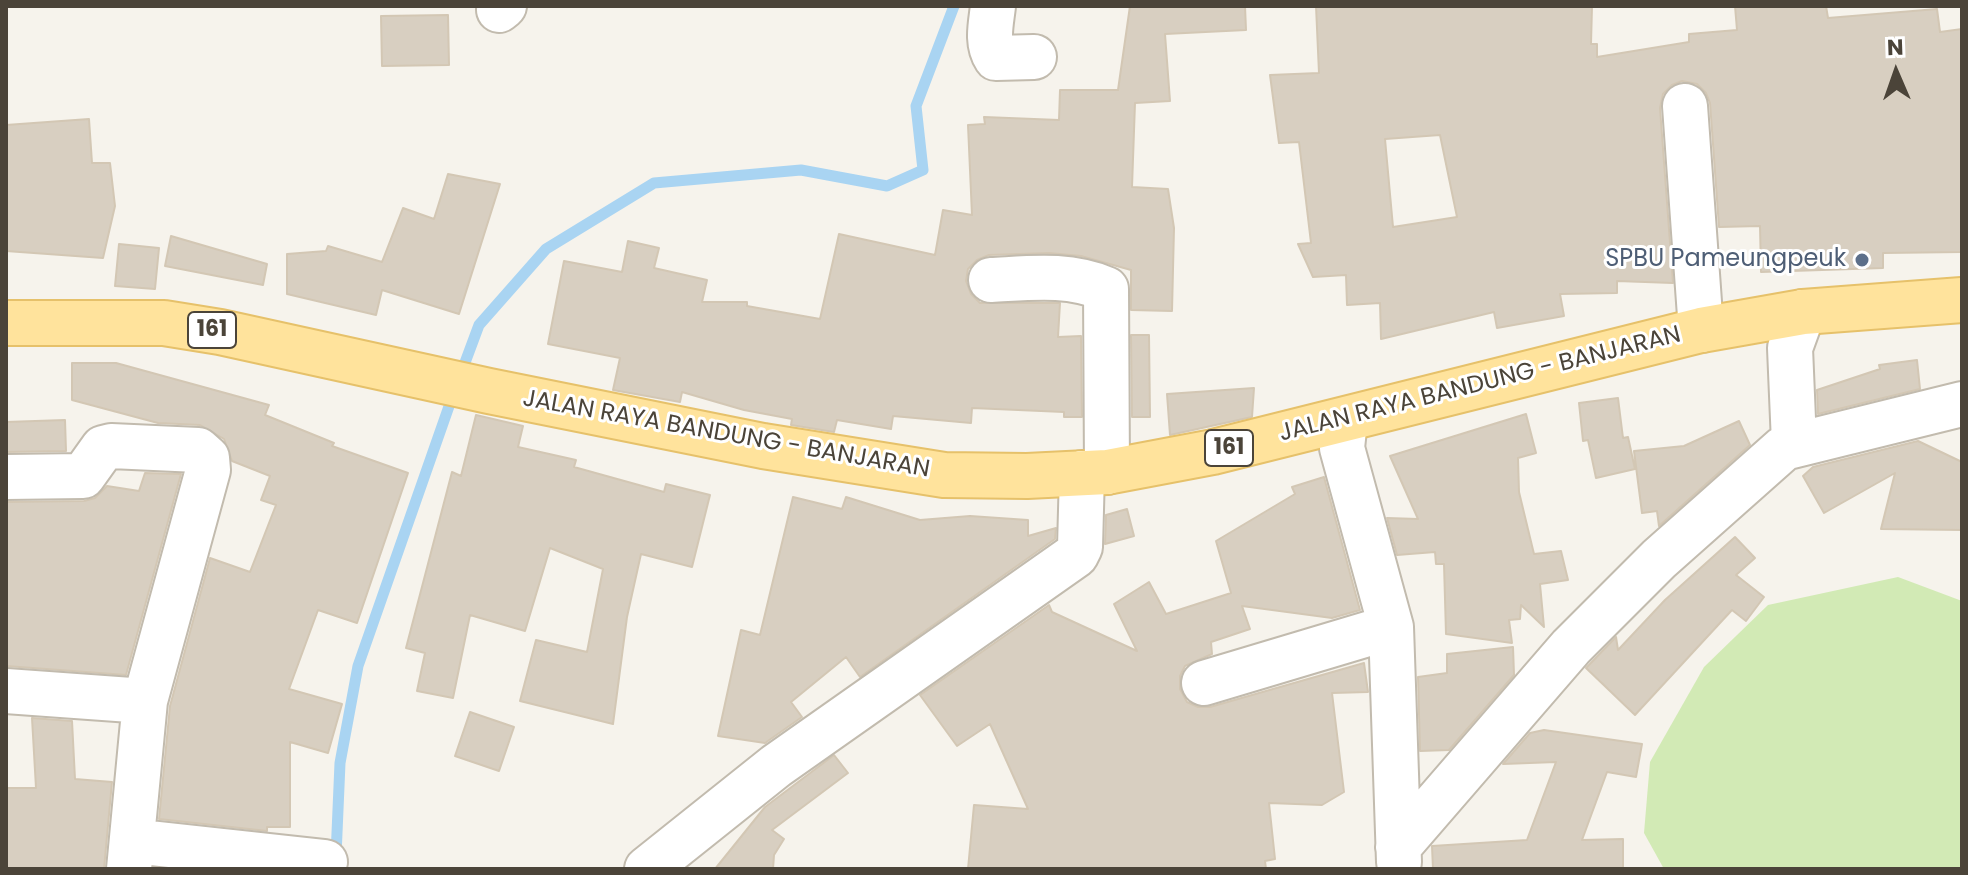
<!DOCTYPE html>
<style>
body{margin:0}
#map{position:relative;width:1968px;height:875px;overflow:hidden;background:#f6f3ec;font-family:Poppins,sans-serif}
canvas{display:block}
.frame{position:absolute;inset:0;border:8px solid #4b4439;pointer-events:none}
.north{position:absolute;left:1856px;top:32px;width:80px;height:80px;-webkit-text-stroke:6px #fff;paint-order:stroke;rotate:358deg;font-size:22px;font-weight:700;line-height:32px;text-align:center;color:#4b4439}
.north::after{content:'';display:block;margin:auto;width:28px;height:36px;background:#4b4439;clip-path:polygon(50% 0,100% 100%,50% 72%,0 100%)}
</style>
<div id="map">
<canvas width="1968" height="875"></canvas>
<div class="frame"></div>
<div class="north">N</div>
</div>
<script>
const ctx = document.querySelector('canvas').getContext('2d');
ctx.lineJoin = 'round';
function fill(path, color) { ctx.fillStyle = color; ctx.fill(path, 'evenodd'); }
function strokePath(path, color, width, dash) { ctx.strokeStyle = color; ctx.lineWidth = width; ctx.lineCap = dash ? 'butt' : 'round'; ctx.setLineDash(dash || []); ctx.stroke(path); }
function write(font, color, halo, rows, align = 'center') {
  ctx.font = font + ' Poppins,sans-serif'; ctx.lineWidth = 6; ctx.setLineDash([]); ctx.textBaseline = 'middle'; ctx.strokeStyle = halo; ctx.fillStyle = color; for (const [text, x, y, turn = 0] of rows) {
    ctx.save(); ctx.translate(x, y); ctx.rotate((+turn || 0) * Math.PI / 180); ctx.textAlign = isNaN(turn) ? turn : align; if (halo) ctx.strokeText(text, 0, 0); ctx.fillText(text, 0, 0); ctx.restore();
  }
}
fill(new Path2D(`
 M1898,577L1962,601V869H1664L1644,833L1650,762L1704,667L1768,605Z`), '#d2eab5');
strokePath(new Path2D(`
 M460,376L479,325L546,249L654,183L801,170L887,186L923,170L916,106L954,6
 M336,856L340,763L358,666L454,392`), '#a9d4f2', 11);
const building = new Path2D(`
 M1130,6H1245L1246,30L1165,34L1170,101L1135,103L1132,187L1168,189L1174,228L1172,311L1131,310V270L1081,256L1049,253L989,255L977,260L968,269L966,281L971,294L980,303H1060L1058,337L1081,336L1082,417H1064V412L972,408L971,423L893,416L891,429L837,420L834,432L791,425L792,419L744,410L682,392L680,402L613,390L620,358L548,344L564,261L622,272L628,241L659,248L654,268L707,280L702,302H747V306L820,319L839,234L935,255L943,210L972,215L968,125L985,124L984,117L1059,120L1060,90H1118Z
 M1316,6H1592L1591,44H1597V57L1689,42V34L1737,30L1735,6H1826L1828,18L1937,9L1940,32L1962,29V252L1883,253V268L1761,272L1760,226L1719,227L1710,103L1706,93L1697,84L1682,81L1672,85L1663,94L1660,108L1673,283L1617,281V293L1560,294L1564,316L1497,328L1494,312L1381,339L1380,303L1347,305L1346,275L1313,277L1298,244L1311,243L1299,142L1279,143L1270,75L1319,73ZM1440,135L1457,217L1393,227L1385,139Z
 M448,15L449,65L382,66L381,16Z
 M89,119L92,163H110L115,206L103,258L6,251V125Z
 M448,174L500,184L459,314L382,290L376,315L287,294V254L326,251L328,246L382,262L403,208L434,219Z
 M171,236L267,264L263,285L165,266Z
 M119,244L159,248L155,289L115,286Z
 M1131,335H1149L1150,417H1132Z
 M1917,360L1920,389L1818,414L1817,390L1880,369L1879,365Z
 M72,363H116L269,405L265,415L334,443L332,446L408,473L357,623L318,610L289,689L342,704L328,753L290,742V827H267V831L159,819L170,706L210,558L250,572L276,505L261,500L270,476L232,461L224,439L200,425L158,423L72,400Z
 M1254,388L1252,417L1170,435L1167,394Z
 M1618,398L1623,438L1628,437L1635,469L1596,478L1588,440L1583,441L1579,403Z
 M1526,414L1536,453L1518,458L1519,492L1534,554L1561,551L1568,580L1540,584L1544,627L1521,605L1520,619L1509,620L1512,643L1446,634L1444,564H1436L1435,552L1397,555L1387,518L1418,519L1390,456Z
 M476,415L523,426L518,447L576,460L574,467L664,492L666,484L710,495L692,567L641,554L627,617L613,724L520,701L536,640L587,652L603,569L550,548L525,631L470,615L453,698L417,691L425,653L406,648L452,472L461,476Z
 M65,420L66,451L6,452V422Z
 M1739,421L1750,445L1659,526L1657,511L1642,513L1634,451L1684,446Z
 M1918,441L1962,462V530L1881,529L1895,473L1824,513L1803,476L1813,467Z
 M145,473L181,474L126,675L6,666V502L84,501L95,498L107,486L139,491Z
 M1324,477L1360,610L1332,618L1242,606L1250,629L1211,642L1212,654L1185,666L1180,676V689L1187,702L1198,707H1210L1364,663L1368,692L1332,693L1344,792L1322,805L1269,803L1275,859L1265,861L1266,869H968L974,805L1028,809L990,724L957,746L920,695L1049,605L1052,612L1137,651L1114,604L1149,582L1166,614L1231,593L1216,541L1295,494L1292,487Z
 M793,497L842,509L846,497L920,520L970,516L1028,520V536L1056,528L1055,539L860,677L846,657L791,702L802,717L765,743L718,736L741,630L760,635Z
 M1127,509L1134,536L1105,544L1106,515Z
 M1735,537L1755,558L1736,575L1764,597L1746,621L1732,610L1635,715L1586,668L1616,637L1618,650L1665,600Z
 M1513,647L1514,675L1449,750L1420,751L1418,677L1447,673V654Z
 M470,712L514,727L499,771L455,756Z
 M32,718L72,721L75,779L112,782L104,869H6V788H36Z
 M1544,730L1642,744L1636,777L1607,772L1582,840L1623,839V869H1433L1432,846L1527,840L1556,762L1503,764L1530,733Z
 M834,755L848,773L772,830L784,839L774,855L773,869H715L765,807Z`);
fill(building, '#d8cfc1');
strokePath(building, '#d3c7b4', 2);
const street = new Path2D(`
 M993,6C991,24 986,43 996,58L1034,57
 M499,10L504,6
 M1685,106L1701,330
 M991,280C1031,278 1068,273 1106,289L1107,472
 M1345,420L1342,448L1391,627L1399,862
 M1794,443L1790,348L1803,312
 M6,477L83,476L103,448L111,446L198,450L207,458L208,470L145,701L129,869
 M1204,683L1391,627
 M6,691L145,701
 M132,841L325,862
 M1398,847L1571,647L1659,559L1784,448L1962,404
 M647,869L776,766L1076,555L1080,547L1082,473`);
const primary = new Path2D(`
 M6,323H164L220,332L489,391L763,446L944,475L1027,476L1107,472L1213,452L1701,330L1803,312L1962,300`);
strokePath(street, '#c2bbae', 48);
strokePath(primary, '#e6c16a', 48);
strokePath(street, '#fff', 44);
strokePath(primary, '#ffe39c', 44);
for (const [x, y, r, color] of [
 [1862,260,8,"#5c6f8a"]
]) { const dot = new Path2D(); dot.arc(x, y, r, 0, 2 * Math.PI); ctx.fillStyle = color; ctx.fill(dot); strokePath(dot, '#fff', 3); }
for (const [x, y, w] of [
 [212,330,48],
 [1229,448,48]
]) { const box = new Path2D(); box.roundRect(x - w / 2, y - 18, w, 36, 6); ctx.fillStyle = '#fff'; ctx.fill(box); strokePath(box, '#4b4439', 2); }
write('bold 22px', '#4b4439', null, [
 ["161",212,330],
 ["161",1229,448]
]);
write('24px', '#4e5e75', '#fff', [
 ["SPBU Pameungpeuk",1846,260]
], 'right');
write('24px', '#4b4439', '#fff', [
 ["JALAN RAYA BANDUNG - BANJARAN",1480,385,-14],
 ["JALAN RAYA BANDUNG - BANJARAN",726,435,10]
]);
</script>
